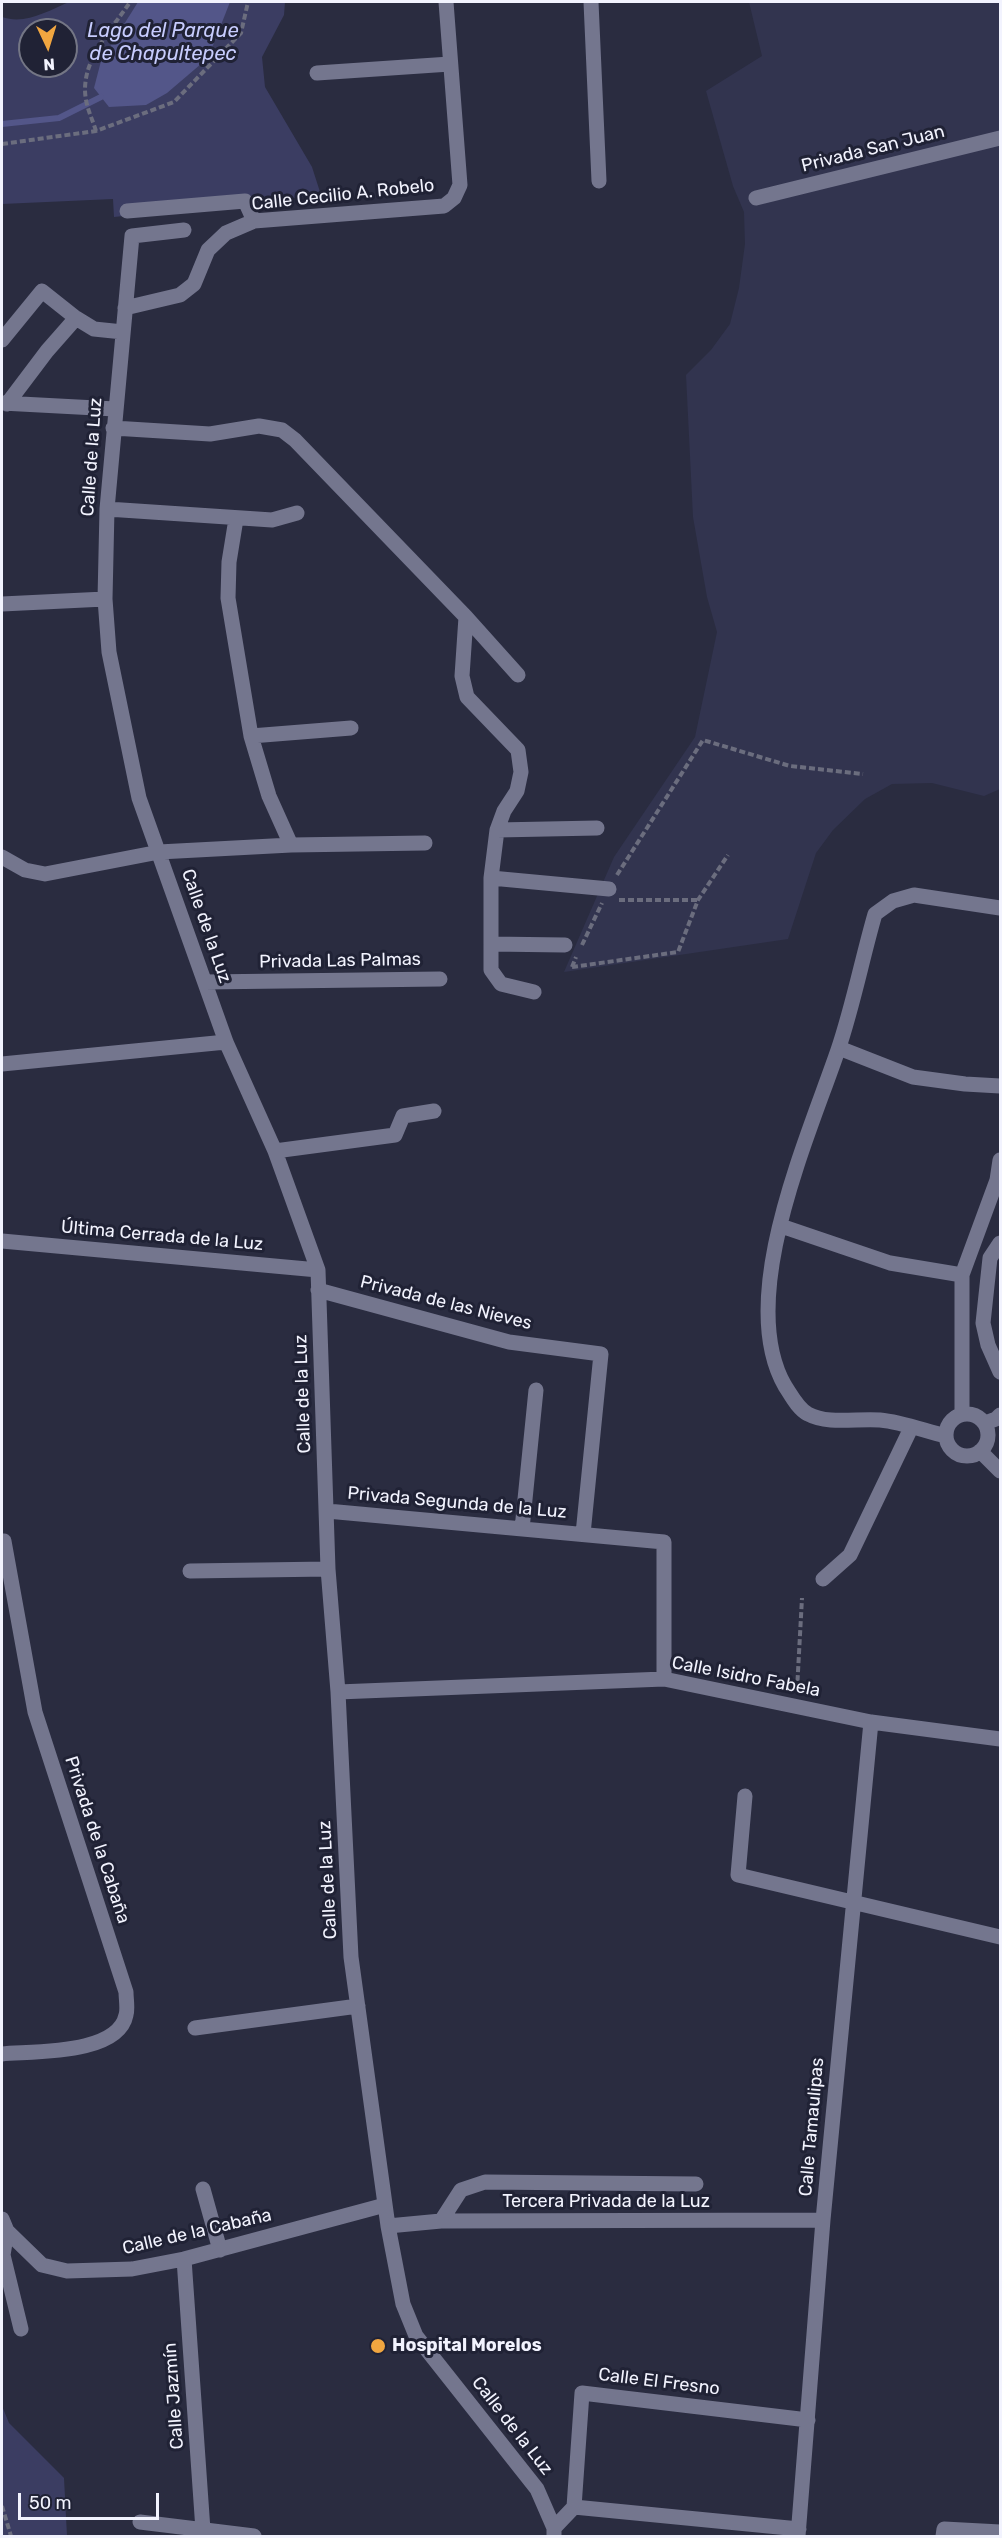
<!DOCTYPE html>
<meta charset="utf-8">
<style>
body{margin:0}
#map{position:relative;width:1002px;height:2538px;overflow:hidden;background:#2a2c40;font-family:Rubik,sans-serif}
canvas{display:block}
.frame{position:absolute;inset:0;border:3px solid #f2f3fe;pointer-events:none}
.north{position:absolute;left:18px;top:18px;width:60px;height:60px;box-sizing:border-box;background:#202235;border:2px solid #747685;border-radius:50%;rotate:176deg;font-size:16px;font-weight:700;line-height:24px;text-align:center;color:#f2f3fe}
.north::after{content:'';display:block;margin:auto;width:21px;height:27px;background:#f1a640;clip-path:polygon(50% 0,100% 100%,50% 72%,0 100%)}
.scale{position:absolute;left:18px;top:2493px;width:141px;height:27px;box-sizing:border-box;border:3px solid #f2f3fe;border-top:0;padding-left:8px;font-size:18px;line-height:21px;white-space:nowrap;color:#f2f3fe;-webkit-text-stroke:4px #202235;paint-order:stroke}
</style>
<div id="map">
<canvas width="1002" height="2538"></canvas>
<div class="frame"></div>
<div class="north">N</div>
<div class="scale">50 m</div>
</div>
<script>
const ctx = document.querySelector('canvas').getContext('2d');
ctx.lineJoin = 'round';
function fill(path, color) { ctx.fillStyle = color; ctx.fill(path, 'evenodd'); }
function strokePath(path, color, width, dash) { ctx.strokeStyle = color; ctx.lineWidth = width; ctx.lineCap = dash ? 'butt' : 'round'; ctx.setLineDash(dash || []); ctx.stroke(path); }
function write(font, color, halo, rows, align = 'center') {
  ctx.font = font + ' Rubik,sans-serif'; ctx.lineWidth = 6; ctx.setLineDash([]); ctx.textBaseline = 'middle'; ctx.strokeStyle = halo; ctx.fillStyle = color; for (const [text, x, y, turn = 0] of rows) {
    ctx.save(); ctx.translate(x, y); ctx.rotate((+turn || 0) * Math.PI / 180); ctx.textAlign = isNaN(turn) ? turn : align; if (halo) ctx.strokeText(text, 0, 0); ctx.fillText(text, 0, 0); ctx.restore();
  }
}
fill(new Path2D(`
 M749,2H1000V789L984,796L932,783L892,784L865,799L833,830L816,853L788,939L564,972L614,857L695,737L717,632L707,597L693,517L686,375L711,350L730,324L739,288L745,244L744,212L733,186L706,91L762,56Z`), '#32344f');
fill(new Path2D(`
 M69,2H285L284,15L262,57L265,87L312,167L321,195L114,217L113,199L2,204V17C25,25 48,11 69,2ZM30,30H66V66H30Z
 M2,2406L9,2423L64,2478L67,2536H2Z`), '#3b3d62');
fill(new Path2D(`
 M138,2H230L208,58L167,93L146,105L109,107L94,88L101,61Z`), '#535689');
strokePath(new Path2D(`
 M2,124L59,118L101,97`), '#535689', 6);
strokePath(new Path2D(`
 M96,131C93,121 88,111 86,100C79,62 111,31 130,2
 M2,144L96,131L174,102L241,33L248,2
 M617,875L703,740L790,766L863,774
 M619,900H698
 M582,945L602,903
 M572,967L576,957
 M572,967L678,952L698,900L728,855
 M797,1690L802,1598
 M2,2506L11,2536`), '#6b6d7e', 4, [6, 3]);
strokePath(new Path2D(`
 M591,2L599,181
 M317,73L450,64
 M756,198L1000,138
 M127,211L245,201L254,221
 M184,230L132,236L107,509L105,599L109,652L139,798L226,1042L275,1151L318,1270L328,1569L338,1692L351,1957L388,2226L403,2304L416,2336L537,2489L554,2528V2536
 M125,308L180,295L194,284L208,250L226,233L254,221L444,206L454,198L460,185L446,2
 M2,340L42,291L76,318
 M2,403L115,409
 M7,404L47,351L76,318L94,329L123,332
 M113,428L210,434L259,426L282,430L295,440L466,617L518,675
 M107,509L272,520L297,513
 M236,519L229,562L228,598L251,736L269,796L291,845
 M2,604L105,599
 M466,617L462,676L467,697L518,750L521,772L517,791L504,811L497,830L491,878V970L501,984L534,992
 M251,736L351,728
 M497,830L597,828
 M2,857L25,870L45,874L159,852L291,845L425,843
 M491,878L609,889
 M491,944L565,945
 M205,982L440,979
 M839,1048L913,1077L965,1084L1000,1086
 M2,1064L226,1042
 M275,1151L395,1135L403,1116L434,1111
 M781,1226L890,1263L962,1275
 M2,1241L318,1270
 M1000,1243L990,1258L983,1323L988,1345L1000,1372
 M318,1290L509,1342L601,1354L583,1534
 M962,1414V1275L997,1180L1000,1160
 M946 1435a21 21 0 1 1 42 0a21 21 0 1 1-42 0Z
 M985,1423L996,1419L1000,1415
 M946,1436C925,1431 902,1422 880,1420C858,1418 828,1425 808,1414C798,1409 791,1395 785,1386C735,1299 808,1138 838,1050C853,1006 862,959 875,914L893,901L914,895L1000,908
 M980,1451L1000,1471
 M327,1511L664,1542V1679
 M522,1529L536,1390
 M190,1571L328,1569
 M823,1579L850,1555L911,1428
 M338,1692L664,1679L871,1722L1000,1739
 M745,1796L738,1875L1000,1937
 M195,2028L358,2006
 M2,2054C33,2051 118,2055 126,2015C128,2009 126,1999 126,1992L35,1712L4,1541
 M203,2189L220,2250
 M2,2219L7,2231L42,2265L67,2271L132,2269L184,2259L385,2205
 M441,2221L461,2190L485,2182L696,2184
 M388,2226L441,2221L823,2220
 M7,2231L3,2255L21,2329
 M184,2259L203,2530
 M574,2507L799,2529
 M140,2522L254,2536
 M554,2528L574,2507L582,2393L808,2420
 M798,2536L823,2220L871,1722
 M943,2536L944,2529L1000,2532`), '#74768e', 15);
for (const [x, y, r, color] of [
 [378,2346,8,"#f1a640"]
]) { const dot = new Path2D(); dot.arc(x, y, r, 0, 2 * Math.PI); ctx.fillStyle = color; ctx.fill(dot); strokePath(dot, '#202235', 2); }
write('18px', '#f2f3fe', '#202235', [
 ["Privada San Juan",873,149,-14],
 ["Calle Cecilio A. Robelo",343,195,-6],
 ["Calle de la Luz",92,457,-86],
 ["Calle de la Luz",206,926,71],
 ["Privada Las Palmas",340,961,-1],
 ["Última Cerrada de la Luz",162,1236,5],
 ["Privada de las Nieves",446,1303,14],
 ["Calle de la Luz",303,1394,-92],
 ["Privada Segunda de la Luz",457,1503,5],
 ["Calle Isidro Fabela",746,1677,11],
 ["Privada de la Cabaña",97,1840,72],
 ["Calle de la Luz",328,1880,-93],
 ["Calle Tamaulipas",812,2127,-85],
 ["Tercera Privada de la Luz",606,2202],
 ["Calle de la Cabaña",197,2232,-13],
 ["Calle El Fresno",659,2382,7],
 ["Calle Jazmín",174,2396,-94],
 ["Calle de la Luz",512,2426,52]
]);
write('bold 18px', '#f2f3fe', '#202235', [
 ["Hospital Morelos",392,2346]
], 'left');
write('italic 20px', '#c7ccfd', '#202235', [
 ["Lago del Parque",163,31],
 ["de Chapultepec",163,54]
]);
</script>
